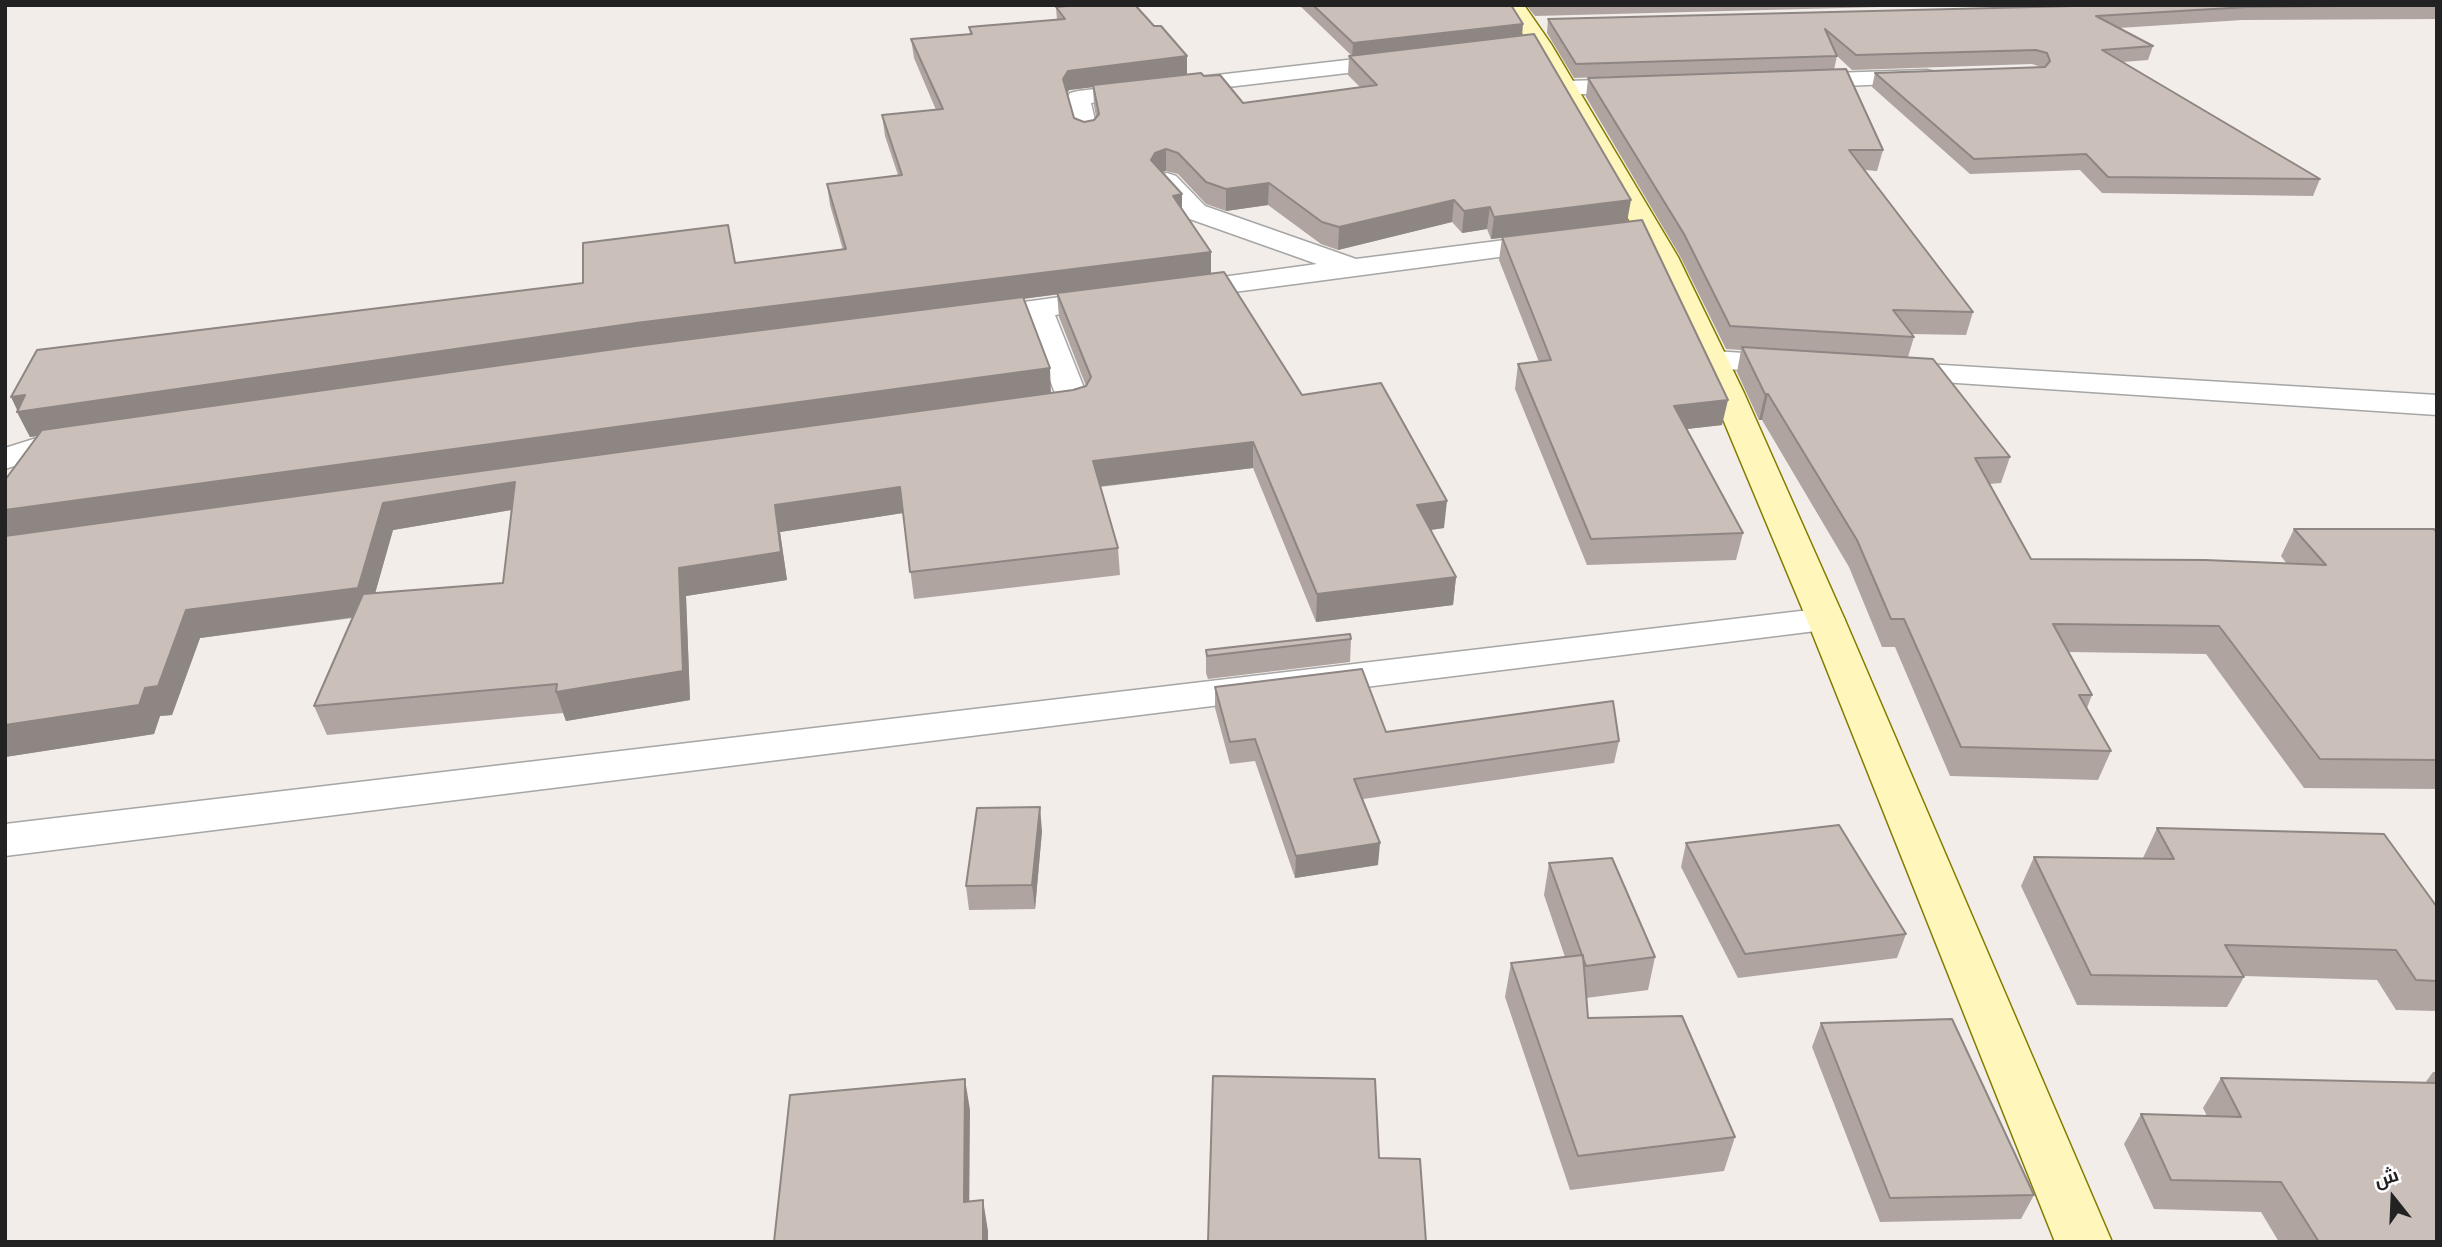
<!DOCTYPE html>
<meta charset="utf-8">
<style>
body{margin:0}
#map{position:relative;width:2442px;height:1247px;overflow:hidden;background:#f2ede8;font-family:Helvetica,Cairo,sans-serif}
canvas{display:block}
.frame{position:absolute;inset:0;border:7px solid #222;pointer-events:none}
.north{position:absolute;left:2358px;top:1163px;width:70px;height:70px;-webkit-text-stroke:5px #fff;paint-order:stroke;rotate:342deg;font-size:19px;font-weight:700;line-height:28px;text-align:center;color:#222}
.north::after{content:'';display:block;margin:auto;width:24px;height:32px;background:#222;clip-path:polygon(50% 0,100% 100%,50% 72%,0 100%)}
</style>
<div id="map">
<canvas width="2442" height="1247"></canvas>
<div class="frame"></div>
<div class="north">ش</div>
</div>
<script>
const ctx = document.querySelector('canvas').getContext('2d');
ctx.lineJoin = 'round';
function strokePath(path, color, width, dash) { ctx.strokeStyle = color; ctx.lineWidth = width; ctx.lineCap = dash ? 'butt' : 'round'; ctx.setLineDash(dash || []); ctx.stroke(path); }
function fill(path, color) { ctx.fillStyle = color; ctx.fill(path, 'evenodd'); }
const street = new Path2D(`
 M1399,54L1407,56L1410,61L1407,66L1091,103L1098,133L1094,138L1086,140L1078,138L1067,98L1070,93L1078,91Z
 M1927,70L1935,72L1938,77L1935,82L1799,88L1791,86L1788,81L1791,76L1799,74Z
 M1640,79L1648,81L1651,86L1648,91L1566,95L1558,93L1555,88L1558,83L1566,81Z
 M1167,173L1176,176L1205,206L1356,259L1552,234L1562,236L1566,242L1562,248L1552,250L1181,299L1171,296L1167,290L1171,284L1317,264L1187,218L1154,181L1158,176Z
 M1111,290L1121,293L1125,299L1121,305L1055,315L1090,403L1085,410L1035,419L1024,416L1019,409L1024,402L1056,396L1027,318L976,325L966,322L961,316L966,310Z
 M1713,351L1791,356L1802,358L1806,365L1802,372L1791,374L1702,367L1698,360L1702,353Z
 M1893,362L2437,395V415L1882,378L1877,371L1882,364Z
 M78,431L90,434L95,441L90,448L49,455L5,469V448L43,436Z
 M1826,608L1840,612L1845,620L1840,628L5,856V824Z`);
const secondary = new Path2D(`
 M1504,5H1524L1551,44L1678,257L1744,393L1845,620L2112,1242H2055L1807,620L1712,393L1650,257L1529,44Z`);
strokePath(street, '#a6a6a6', 3);
strokePath(secondary, '#817b00', 3);
fill(street, '#fff');
fill(secondary, '#fef6ba');
fill(new Path2D(`
 M1299,5H1511L1522,36L1627,221L1722,425L1687,429L1743,533L1736,560L1587,565L1515,389L1518,364L1539,362L1499,260L1502,238L1491,239L1487,229L1462,233L1452,222L1338,250L1321,244L1268,205L1226,211L1206,204L1178,174L1166,171L1162,172L1182,209L1211,252V273L1302,395L1444,528L1431,530L1456,577L1453,605L1316,622L1253,468L1100,487L1118,548L1120,575L914,599L903,513L780,532L787,580L686,596L690,700L566,721L563,713L327,735L314,706L353,618L200,638L172,715L160,716L154,734L5,757V480L38,436L30,437L17,412L583,283L843,250L830,205L827,184L898,175L885,136L882,115L936,110L914,58L911,39L970,34L969,27L1057,20L1056,7L1154,26L1187,56V74L1204,76L1243,103L1360,87L1348,75L1349,56L1351,55ZM1093,87L1094,105L1096,117L1094,120L1084,122L1074,118L1067,94L1069,90ZM1057,294L1059,317L1086,386L1073,390L1051,393L1024,299ZM511,510L503,583L375,593L393,530Z
 M1526,5H1957L1535,16Z
 M2115,5H2437V19L2242,20L2119,28L2153,46L2148,60L2123,62L2320,179L2313,196L2102,193L2080,170L1970,174L1872,87L1875,73L2041,67L2032,64L1852,70L1837,56L1834,70L1883,150L1877,171L1865,170L1973,312L1966,335L1911,334L1914,337L1908,357L2010,457L2001,483L1989,484L2031,559L2287,564L2281,556L2294,529L2437,533V789L2304,788L2206,654L2069,652L2092,695L2087,708L2111,751L2098,780L1950,776L1895,647H1882L1849,567L1762,420H1759L1737,372L1741,350L1726,349L1680,256L1586,97L1588,78L1629,76L1574,78L1547,33L1548,19Z
 M1351,639L1350,662L1208,679L1206,673V650Z
 M1215,687L1386,732L1619,741L1614,763L1363,799L1378,865L1295,878L1255,761L1230,764L1215,708Z
 M2157,828L2437,907V1011L2396,1010L2377,980L2244,976V977L2227,1007L2077,1005L2021,886L2034,857L2143,859V858Z
 M1042,831L1035,909L969,910L966,886Z
 M1686,843L1906,934L1897,958L1738,978L1681,867Z
 M1549,863L1655,957L1648,990L1586,998L1588,1018L1735,1137L1724,1171L1570,1190L1505,997L1511,963L1565,957L1544,895Z
 M1821,1023L2034,1195L2021,1219L1880,1222L1812,1047Z
 M2433,1072H2437V1242H2279L2261,1212L2154,1209L2124,1144L2141,1114L2207,1116L2203,1108L2221,1078L2425,1083Z`), '#afa4a0');
fill(new Path2D(`
 M1523,24L1522,37L1352,57L1353,43Z
 M1187,56V76L1069,90L1064,99L1063,79L1068,71Z
 M1166,149V171L1156,174L1151,160L1155,153Z
 M1269,183L1268,205L1226,211V189Z
 M1182,194V217L1173,196Z
 M1454,200L1452,222L1338,250L1339,227Z
 M1631,200L1627,222L1491,239L1494,217Z
 M1490,207L1487,229L1462,233L1464,211Z
 M1211,252V275L642,347L30,437L17,412H18L11,397L636,323Z
 M1050,368L1051,394L5,539V510Z
 M1765,394H1768L1762,420H1759Z
 M1728,400L1722,425L1669,431L1674,406Z
 M1253,442V468L1094,487L1093,461Z
 M515,482L523,508L393,530L369,615L200,638L172,715L160,716L154,734L5,757V725L145,688L186,610L383,503Z
 M900,487L903,513L780,532L787,580L686,596L690,700L566,721L556,692L679,568L775,505Z
 M1447,501L1444,528L1415,532L1417,505Z
 M1456,577L1453,605L1316,622L1317,594Z
 M1040,807L1042,831L1035,909L1032,885Z
 M1380,843L1378,865L1295,878L1296,856Z
 M965,1079L970,1110L969,1233L964,1202Z
 M983,1200L988,1231V1242H983Z`), '#8e8682');
const building = new Path2D(`
 M1077,5H1135L1154,26H1161L1187,56L1068,71L1063,79L1074,118L1084,122L1094,120L1099,114L1093,85L1201,73L1204,76L1220,75L1243,103L1377,85L1349,56L1534,34L1631,200L1494,217L1490,207L1464,211L1454,200L1339,227L1322,222L1269,183L1226,189L1206,182L1178,153L1166,149L1155,153L1151,160L1182,194L1173,196L1211,252L636,323L17,412L25,395L11,397L37,350L583,283V243L728,225L735,263L846,249L827,184L902,175L882,115L943,109L911,39L972,34L969,27L1065,19L1056,7Z
 M1313,5H1511L1523,24L1353,43Z
 M2115,5H2437L2247,7L2096,16L2153,46L2102,50L2320,179L2108,177L2086,154L1974,159L1875,73L2045,67L2050,61L2047,53L2036,50L1856,55L1825,29L1837,56L1576,64L1548,19Z
 M1846,69L1883,150H1849L1973,312L1893,310L1914,337L1730,326L1684,234L1588,78Z
 M1642,220L1728,400L1674,406L1743,533L1591,539L1518,364L1551,360L1502,237Z
 M1224,272L1302,395L1381,383L1447,501L1417,505L1456,577L1317,594L1253,442L1093,461L1118,548L910,572L900,487L775,505L781,552L679,568L683,671L556,692L557,684L314,706L363,594L503,583L515,482L383,503L358,588L186,610L158,686L145,688L139,705L5,725V536L1073,390L1086,386L1091,377L1057,293Z
 M1023,297L1050,368L5,510V480L42,430L636,346Z
 M1742,347L1933,359L2010,457L1975,458L2031,559L2205,560L2326,565L2294,529H2434L2437,533V760L2320,759L2219,626L2053,624L2092,695H2079L2111,751L1961,747L1904,619H1891L1857,540L1768,394H1765Z
 M1350,634L1351,639L1207,656L1206,650Z
 M1362,669L1386,732L1613,701L1619,741L1354,779L1380,843L1296,856L1255,739L1230,742L1215,687Z
 M1040,807L1032,885L966,886L977,808Z
 M1839,825L1906,934L1745,954L1686,843Z
 M2157,828L2384,834L2437,907V981L2416,980L2396,950L2225,945L2244,977L2091,975L2034,857L2174,859Z
 M1612,858L1655,957L1586,966L1549,863Z
 M1583,955L1588,1018L1682,1016L1735,1137L1578,1156L1511,963Z
 M1952,1019L2034,1195L1890,1198L1821,1023Z
 M1213,1076L1375,1079L1379,1158L1420,1159L1426,1242H1208Z
 M2221,1078L2437,1083V1242H2319L2281,1182L2171,1180L2141,1114L2241,1117Z
 M965,1079L964,1202L983,1200V1242H774L790,1095Z`);
fill(building, '#cbbfba');
strokePath(building, '#8e8682', 2);
</script>
